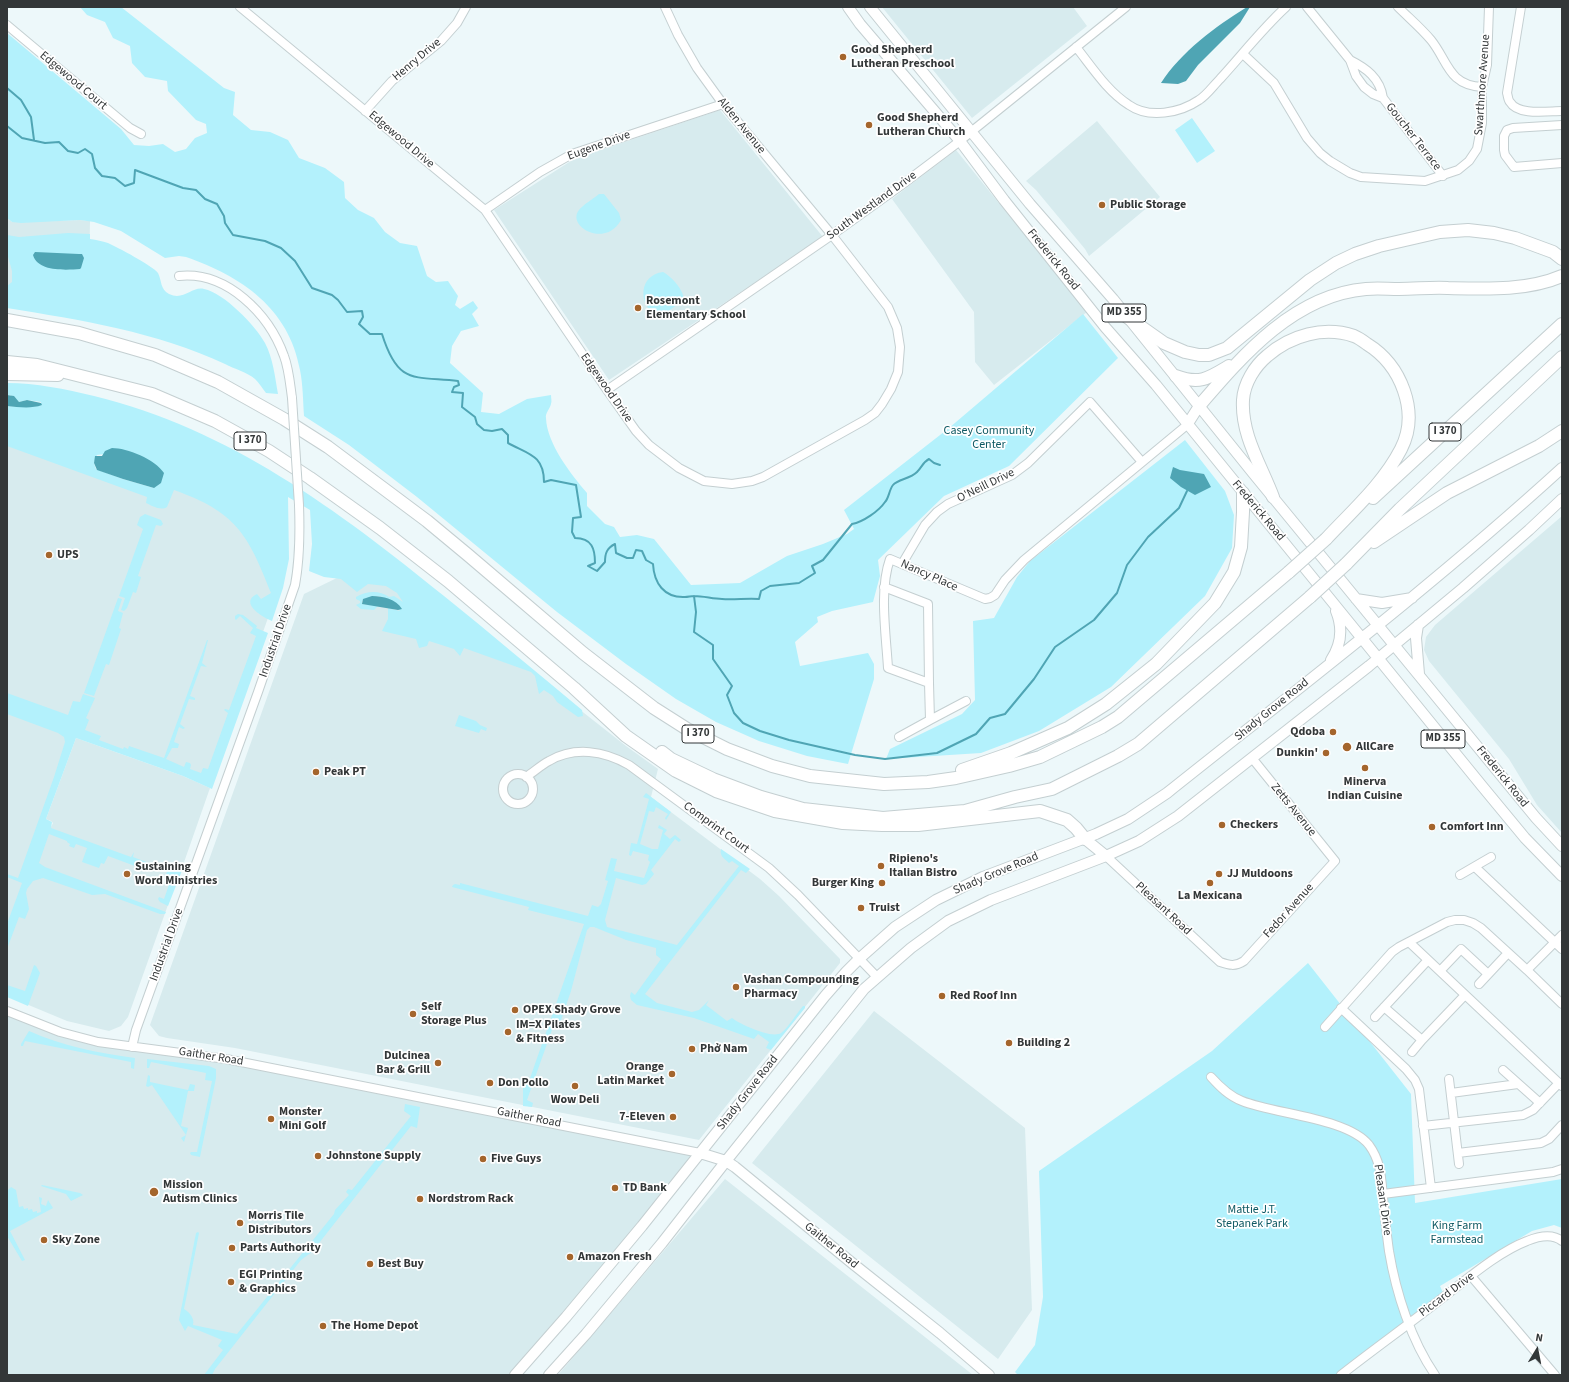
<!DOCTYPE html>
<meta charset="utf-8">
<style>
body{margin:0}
#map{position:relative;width:1569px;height:1382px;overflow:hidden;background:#edf8fa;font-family:"Source Sans 3",sans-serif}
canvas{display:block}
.frame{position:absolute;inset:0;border:8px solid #333738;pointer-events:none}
.north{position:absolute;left:1517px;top:1330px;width:40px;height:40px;-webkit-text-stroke:3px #fff;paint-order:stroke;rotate:10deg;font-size:11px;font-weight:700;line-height:16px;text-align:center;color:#333738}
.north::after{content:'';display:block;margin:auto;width:14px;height:18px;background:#333738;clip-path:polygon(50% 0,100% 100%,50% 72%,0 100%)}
</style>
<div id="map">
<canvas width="1569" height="1382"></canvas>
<div class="frame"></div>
<div class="north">N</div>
</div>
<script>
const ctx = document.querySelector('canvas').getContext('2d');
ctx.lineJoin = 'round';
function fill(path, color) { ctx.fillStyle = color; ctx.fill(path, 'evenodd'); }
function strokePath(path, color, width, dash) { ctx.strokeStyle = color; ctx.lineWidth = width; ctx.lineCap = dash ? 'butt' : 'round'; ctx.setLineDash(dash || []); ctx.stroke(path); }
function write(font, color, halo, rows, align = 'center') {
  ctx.font = font + ' "Source Sans 3",sans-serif'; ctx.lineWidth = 3.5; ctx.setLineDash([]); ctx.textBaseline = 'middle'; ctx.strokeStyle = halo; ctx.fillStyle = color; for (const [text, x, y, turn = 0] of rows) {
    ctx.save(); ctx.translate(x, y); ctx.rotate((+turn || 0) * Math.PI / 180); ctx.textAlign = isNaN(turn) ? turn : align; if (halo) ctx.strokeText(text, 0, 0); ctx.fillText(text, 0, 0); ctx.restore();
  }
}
fill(new Path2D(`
 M882,7H1073L1087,26L972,118Z
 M720,110L823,237L609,380L494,210L574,159Z
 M1097,121L1160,197L1089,256L1085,249L1036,190L1026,181Z
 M956,150L1087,312L994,385L975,362L974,312L892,199Z
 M7,218L12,222L80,220L90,221L89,276L7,287Z
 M7,439L157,494L174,485L221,505L251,539L277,593L209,782L74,733L41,824L51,827L53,823L51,821L46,819L76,738L183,776L210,788L182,868L178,867L179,874L128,1017L121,1026L109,1031L67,1021L7,996Z
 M1562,516V833L1537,805L1509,759L1429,661L1424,650L1426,637L1435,625Z
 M382,556L495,643L626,746L658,769L651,797L760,879L779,896L840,959V963L699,1140L235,1048L167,1038L159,1036L150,1025L304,594Z
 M874,1011L1025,1128L1032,1310L998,1359L752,1163Z
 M7,1013L59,1034L196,1056L698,1153L514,1375H7Z
 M725,1179L973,1375H558Z`), '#d7ebee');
fill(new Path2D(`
 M80,7H121L224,88L235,92L233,115L251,130L270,132L288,140L299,158L325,168L344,182L345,198L358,210L374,218L385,232L400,243L417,246L427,276L436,282L448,281L458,296L455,305L460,309L473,301L478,308L472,314L479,326L461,331L452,346L450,363L483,393L481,412L499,414L527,399L551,395C551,398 552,401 551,404C550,409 545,413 546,418C547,444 571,474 587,493V506L605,524L614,527L620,537L637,535L654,539L691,585L740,583L787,556L823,544L847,534L854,529L844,510L949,428L1083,314L1118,358L1009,466L944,496L878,560L880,576L873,602L832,611L817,617L818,622L795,642L800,666L868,653L874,664V679L848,764L807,756L759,741L716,722L676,699L626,664L557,612L417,497L349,445L304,416C303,401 303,385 300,370C289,308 241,276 186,257L179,256L165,258L121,231L94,222L80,220L21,223L12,222L7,218V33L121,129L134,145L149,146L163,144L175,152L186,149L195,138L207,133L206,124L196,120L168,91L167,81L145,77L132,63L130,46L113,38L105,22L87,15Z
 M1192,118L1215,151L1197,163L1175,130Z
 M599,194H604L619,213L621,220C605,249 566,226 579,210C584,204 593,199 599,194Z
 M68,233L90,234V239C97,240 102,241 108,243C117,247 153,266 158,273C162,281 160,289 169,294C184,301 192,286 204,289C224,293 256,326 265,343C273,358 275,377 278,394L266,393C263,389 259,383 255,379C247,372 234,369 225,364C157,332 81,320 7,308V286L12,282V271L7,253V235L19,237Z
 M663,272C671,276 684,290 684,300L664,314L657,316C637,304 639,275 663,272Z
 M7,383C36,383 65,389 94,396C229,429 338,510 444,596C490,633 536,672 582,710L583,716L578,717L557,702L553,696L544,690L539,694L535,676L531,672L464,648L460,656L454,649L429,641L427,646L419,648L416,639L382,631L388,619V608L400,611C386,598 381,591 362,601V604L378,606L374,610L361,609L356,605L360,603V601L356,599V597C367,591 379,590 389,597L394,596L403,602L397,593L386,586L368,584L357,592L341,579L324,577L309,571L312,544L310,510L288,497L289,559L283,588L272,621C264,618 238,603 257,594L261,599L271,593C248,534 236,512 174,490L167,507C161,511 152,506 146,503L147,497L7,446V406L23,407L41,405V402L27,400L19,402L10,395H7ZM128,451L151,462L154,488L123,479L96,469L94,463L97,455Z
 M1185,440L1225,491L1234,515L1232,548L1205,596L1111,687L1039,731L981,753L886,759L890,749L962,714L975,700L973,621L994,618L1017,577L1030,561Z
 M145,514L161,520L163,524L161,526L156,525L138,576L141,577L136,593L133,592L127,608L124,611L121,610L125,598L119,596L143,529L137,525L140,517Z
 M118,598L122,599L118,611L123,613L119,628L121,629L109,665L106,664L94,696L84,693Z
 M238,614L243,615L257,626L256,628L268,633L212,789L183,776L76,738L46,819L52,822L51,828L131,857L134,852L133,857L162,868L160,871L145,866L143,869L108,856L104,864L101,863L99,868L82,862L87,848L76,844L74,848L69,846L70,844L67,842V841L49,834L39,863L45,867L166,912L165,914H160L105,894L92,895L43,878L33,881L27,889L26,893L29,909L25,919L19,917L7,949V924L22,883L7,877V874L18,878L54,777L65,742L64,737L58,733L7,714V693L68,715L73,701L80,702L83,694L95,698L86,718L89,720L85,730L101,736L99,740L123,749L124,747L128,749L129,746L164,758L207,640H208L202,663L207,667L201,666L190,696L195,698V700L189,699L180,724L185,728L183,729L179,727L174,742L179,744L178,748H172L166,759L184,767L186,762L190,763L191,765L190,769L201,773L203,768L208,769L228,713L224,710L225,709L229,710L256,636L250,633L253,628L240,616L236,620L235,619V616Z
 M459,715L476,721L480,725L487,728L486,731L481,729L479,733L455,726Z
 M646,793L671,812L666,820L665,818L668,814L656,807L654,812L649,811L640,844L652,849H658L663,830L658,828L659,825L667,830L664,834L670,839L675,835L681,840L679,842L675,839L651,870L654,874L646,884L642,885L616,878L605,920L607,927L677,945L739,866L732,861L729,863C725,859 719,856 721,849L750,869L746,873L741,870L645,994L657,1003L692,1012L699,1010L709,1000L706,1005L727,1021L732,1018C740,1024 771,1039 781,1033C788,1028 797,1013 803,1006H805V1008L771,1050L766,1048L769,1042L758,1034L754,1039L694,1018L637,1005L631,1000L630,996L631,992L635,995L661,959L656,955V948L626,940L594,927H590L587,930L571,991L558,1029L553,1027L527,1100L533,1103L532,1107L523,1106V1080L529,1081L584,924L528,910L529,907L452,887L453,885L455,884L460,885V883L588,916L592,905L598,907L601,904L608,881L605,880L611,858L617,859L614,871L644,878L650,862L648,860L649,855L633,851L631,856L629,855L631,843L637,844L649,799L643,797Z
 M178,867L183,868L168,906L160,902L158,899L159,897L164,899L171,879L165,876L168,870L175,872Z
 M1308,963L1411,1094L1415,1203L1562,1179V1228L1554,1225L1532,1231L1440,1286L1444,1295L1408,1325L1336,1375H1018L1015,1372L1035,1345L1043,1297L1039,1171L1212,1051Z
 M34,965L36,966L40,973L28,1006L7,997V985L25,991Z
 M29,1031C62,1046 98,1053 135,1058L134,1069L131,1068V1062L25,1041L23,1046H21V1044Z
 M147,1059L209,1066L216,1069V1078L200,1157L191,1155L190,1153L191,1152H197L212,1081L205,1080L206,1073L151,1062L149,1068H147Z
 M148,1075L150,1076V1082L188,1090L190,1084L195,1085L194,1091H188L181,1126L188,1128L184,1142L181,1138L186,1135L152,1085L148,1087L146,1086Z
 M405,1104L420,1107L417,1128L411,1126L312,1252L301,1260L215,1369L212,1375H204L223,1350L218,1346L222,1340L188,1326L185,1331L179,1320L196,1233L198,1232L199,1233L184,1309C189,1312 195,1318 193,1325L237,1334L334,1214L335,1210L349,1195L346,1192L348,1189L352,1190L411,1116L404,1111Z
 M42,1185L80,1193L83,1195L71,1201L66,1194L41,1186Z
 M11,1187L16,1190L19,1207L23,1206L24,1209L28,1208V1210L32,1209L33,1212L37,1211V1213L41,1212L39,1197L42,1198L41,1204L46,1206L48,1200L53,1208L10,1231L25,1260L22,1261L7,1236V1191Z`), '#b3f1fc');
fill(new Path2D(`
 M1247,7H1250L1240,23L1198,65L1186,81L1178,84L1161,83C1181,52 1216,26 1247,7Z
 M35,252L79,254H82L84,258L81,268L80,269C66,270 38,272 33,255Z
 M7,395L14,396L19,402L27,400L41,403L42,405C31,409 18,407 7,406Z
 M112,448C127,448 155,459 164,473L161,483L154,488L123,479L97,470L94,463L95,456H102L105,451Z
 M1173,467L1180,470L1204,474L1211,487L1195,495L1181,487L1170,478Z
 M372,596C383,596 396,599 402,609L398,610L362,604L363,599Z`), '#4fa5b4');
strokePath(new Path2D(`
 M7,88L21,100L31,117L34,140
 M7,126L22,138L45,143L59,142L68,151L78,153L85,149L92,154L95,168L102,176L115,178L125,186L134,183L135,170L183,188L196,190L205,199L217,204L224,216L225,223L233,235L265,241L281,248L295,261L312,288L332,295L338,300L347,312L362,311L363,317L359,324L370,334H382C398,385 413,376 458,381L459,385L454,387L452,392L463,393L462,407L475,417L477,424L484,430L492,431L502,429L508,435V443C528,454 544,455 544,482L551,480L576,485L581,517L573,518L572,532L575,538C592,538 595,549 595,563L588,566L597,571L605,562C605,553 607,548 615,544L616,553L627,558H633L636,550L642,551L646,560L653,564C654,583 664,598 685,597C688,597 691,596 694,596C704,596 713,599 722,599C734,600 747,598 759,599L761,591L770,586L799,583L815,573L812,566L823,560L852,524C863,522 879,511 885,502C889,498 889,490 893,485C898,479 910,479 917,472C922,467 923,462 929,459L934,463L940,465
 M694,596L696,612L694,632L713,645V659L732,686L727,695L734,713L743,723L760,731L789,740L855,755L885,759L937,753L976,734L990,718L1005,714L1034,679L1055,647L1094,620L1117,593L1127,565L1148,537L1179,508L1187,491`), '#4fa5b4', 2);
const minor = new Path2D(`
 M240,7L485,210L607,390L636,431L649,445L679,468L704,481L732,484L752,481L763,477L865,420L875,413L882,404L891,389L898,372L900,347L897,328L888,307L832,235L723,104L697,68L678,35L665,7
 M1307,7L1350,60L1356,76L1364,87L1373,94L1383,98
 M1398,7C1409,18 1421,28 1431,40C1448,61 1448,85 1482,87
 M1521,7L1507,93C1508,96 1508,100 1510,102C1518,116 1548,111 1562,111
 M7,25L130,128L141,134
 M1076,47C1092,67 1107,91 1129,105C1149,119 1180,113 1199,100C1207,95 1213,86 1220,79C1242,55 1262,29 1286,7
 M1243,54L1274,83L1307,138L1320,153L1330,161L1350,173L1361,177L1425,181L1458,170L1469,161L1477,149L1482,123V87L1487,65L1489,7
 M1350,60C1366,68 1380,78 1383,98L1443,176
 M365,111L392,81L441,41L457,23L466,7
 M1562,125L1513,128L1507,130L1504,136V150L1505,155L1514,167L1562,163
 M485,210L540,172L572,154L723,104
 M179,276C227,271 269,314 284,356C289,369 290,384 292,398
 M607,390L832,235L903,184L956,144L1126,7
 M902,564L925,525L937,512L948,504L1012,475L1028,463L1090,402L1142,462
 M884,587L928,604L929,683L888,668C886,634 879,590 890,559L985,599L990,598L995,595L1005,580L1024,560L1187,425
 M930,720L966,701
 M899,737L930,720L929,683
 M503 789a15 15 0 1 1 30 0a15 15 0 1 1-30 0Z
 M526,777C534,772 541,765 549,761C575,746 604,751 629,765L769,868L798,895L877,977
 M1106,856L1220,962C1229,965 1235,967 1244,961L1335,861L1252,758
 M1475,867L1562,949
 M1460,875L1491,857
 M1562,935L1527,970L1562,1004
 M1409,942L1562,1086
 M1440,971L1461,949L1488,974
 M1479,984L1508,953
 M1384,1007L1422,1040L1465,995
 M1341,1008L1406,1069L1415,1080L1419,1089L1431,1188
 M7,1011L60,1032L98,1042L226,1059L700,1153
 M1375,1017L1428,960
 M1325,1027L1392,952L1399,947L1447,922L1455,920H1464L1473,923L1481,928L1527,970
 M132,1047L136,1030L258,692L295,585C300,558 300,532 299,505
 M1412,1052L1422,1040
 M1503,1070L1540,1103
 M1211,1077C1220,1087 1229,1096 1242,1101C1274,1114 1348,1118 1369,1145C1383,1164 1381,1184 1384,1206C1385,1221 1387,1236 1389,1251C1396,1293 1411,1340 1435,1375
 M1449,1079L1459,1164
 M1451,1093L1518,1084
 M1423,1126L1523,1115L1533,1110L1559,1083
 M1458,1153L1541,1143L1549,1139L1562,1125
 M1383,1194L1553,1172L1562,1169
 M1471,1276L1555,1375
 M1341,1375C1374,1349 1408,1325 1441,1299C1466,1280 1498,1252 1527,1241C1539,1236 1552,1233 1562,1241`);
const major = new Path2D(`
 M848,7L860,24L960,141L1004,200L1105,327L1156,385L1482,786L1525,838L1562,876
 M870,7L1030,204L1113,299L1253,473L1536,818L1562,846
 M1187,425L1199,406
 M1356,599L1382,603L1412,598
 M1418,625L1416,638L1419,674
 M1331,660C1341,645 1343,628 1336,611
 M1085,839L1106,856
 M700,1153L726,1161L735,1167L852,1263L940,1333L989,1375
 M515,1375L566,1317L642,1226L825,996L846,972L860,958L895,927L936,900L983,877L1096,834L1128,819L1167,793C1300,687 1436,583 1562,468
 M549,1375L586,1334L662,1243L726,1161L864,989L911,948L948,921L991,900L1106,856L1139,841L1178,816L1369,666L1463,588L1529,530L1562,499`);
const highway = new Path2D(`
 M1127,317L1164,343L1185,352L1199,355H1209L1227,348L1310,280L1336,263L1355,254L1379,246L1440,232L1468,230L1494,233L1515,238L1553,252L1562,259
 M7,320L79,333L155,355L218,382L284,419L328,447L427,521L468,555L583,653L654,708L687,729L727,749L772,766L810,776L884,784L928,782L956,778L1009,766L1040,757L1102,727L1118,717L1289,572
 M7,362L37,365L152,394L215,421L269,451L310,478L380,528L448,581L574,688L626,736L676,771L716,791L775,811L843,823L882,825H918L1040,811L1067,820L1076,828L1085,839
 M7,374L58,375
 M1176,376C1200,385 1209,378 1229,366
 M1199,406C1243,355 1294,295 1366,289C1377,288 1388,289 1399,289C1416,289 1432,287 1448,288C1486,289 1527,291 1562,276
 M1273,497C1261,465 1241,435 1243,400C1244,383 1255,366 1267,356C1291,335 1324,326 1354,336C1359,338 1363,341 1367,344C1401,365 1420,412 1401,449C1383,484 1352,511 1326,539
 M1373,498L1562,324
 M1374,542L1447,493L1539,446L1562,431
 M1346,564L1400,509L1562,357
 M662,752L671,759L713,779L761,797L803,809L883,818L965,811L1015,797L1052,789L1118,756L1138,744L1310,597
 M962,770L1011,753L1068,728L1106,704L1156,664L1215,603L1234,572L1241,547L1243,512V493`);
strokePath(minor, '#c4cfd1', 10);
strokePath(major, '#c4cfd1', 12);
strokePath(highway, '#c4cfd1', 14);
strokePath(minor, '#fff', 8);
strokePath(major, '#fff', 10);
strokePath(highway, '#fff', 12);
const minorBridge = new Path2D(`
 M292,398L299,505`);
const highwayBridge = new Path2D(`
 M1289,572L1326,539
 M1310,597L1346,564`);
strokePath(minorBridge, '#c4cfd1', 10, []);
strokePath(highwayBridge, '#c4cfd1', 14, []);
strokePath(minorBridge, '#fff', 8);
strokePath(highwayBridge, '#fff', 12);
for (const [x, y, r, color] of [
 [843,57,4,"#a4652c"],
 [869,125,4,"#a4652c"],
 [1102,205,4,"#a4652c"],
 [638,308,4,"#a4652c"],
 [49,555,4,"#a4652c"],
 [1333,732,4,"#a4652c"],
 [1347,747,5,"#a4652c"],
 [1326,753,4,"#a4652c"],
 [1365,768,4,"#a4652c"],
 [316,772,4,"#a4652c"],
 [1222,825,4,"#a4652c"],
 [1432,827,4,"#a4652c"],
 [881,866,4,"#a4652c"],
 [127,874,4,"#a4652c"],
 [1219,874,4,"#a4652c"],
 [882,883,4,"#a4652c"],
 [1210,883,4,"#a4652c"],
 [861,908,4,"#a4652c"],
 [736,987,4,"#a4652c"],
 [942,996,4,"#a4652c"],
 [515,1010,4,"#a4652c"],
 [413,1014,4,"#a4652c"],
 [508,1032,4,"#a4652c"],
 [1009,1043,4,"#a4652c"],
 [692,1049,4,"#a4652c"],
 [438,1063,4,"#a4652c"],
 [672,1074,4,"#a4652c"],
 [490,1083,4,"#a4652c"],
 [575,1086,4,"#a4652c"],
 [673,1117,4,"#a4652c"],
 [271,1119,4,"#a4652c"],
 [318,1156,4,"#a4652c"],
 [483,1159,4,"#a4652c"],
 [615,1188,4,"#a4652c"],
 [154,1192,5,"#a4652c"],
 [420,1199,4,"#a4652c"],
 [240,1223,4,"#a4652c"],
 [44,1240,4,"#a4652c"],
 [232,1248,4,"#a4652c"],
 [570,1257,4,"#a4652c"],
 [370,1264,4,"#a4652c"],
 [231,1282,4,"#a4652c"],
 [323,1326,4,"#a4652c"]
]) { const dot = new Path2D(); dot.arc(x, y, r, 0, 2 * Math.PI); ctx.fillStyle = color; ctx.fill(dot); strokePath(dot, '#fff', 1.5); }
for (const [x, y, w] of [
 [1124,313,44],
 [1445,432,32],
 [250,441,32],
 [698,734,32],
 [1443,739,44]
]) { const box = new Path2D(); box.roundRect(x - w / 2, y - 9, w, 18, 3); ctx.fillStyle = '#fff'; ctx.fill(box); strokePath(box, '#333738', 1); }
write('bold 11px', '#333738', null, [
 ["MD 355",1124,313],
 ["I 370",1445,432],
 ["I 370",250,441],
 ["I 370",698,734],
 ["MD 355",1443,739]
]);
write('bold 12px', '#333738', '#fff', [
 ["Good Shepherd",851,50],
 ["Lutheran Preschool",851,64],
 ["Good Shepherd",877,118],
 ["Lutheran Church",877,132],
 ["Public Storage",1110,205],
 ["Rosemont",646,301],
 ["Elementary School",646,315],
 ["UPS",57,555],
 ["Qdoba",1325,732,"right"],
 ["AllCare",1356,747],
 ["Dunkin'",1318,753,"right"],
 ["Peak PT",324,772],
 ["Minerva",1365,782,"center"],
 ["Indian Cuisine",1365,796,"center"],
 ["Checkers",1230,825],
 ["Comfort Inn",1440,827],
 ["Ripieno's",889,859],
 ["Italian Bistro",889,873],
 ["Sustaining",135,867],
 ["Word Ministries",135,881],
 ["JJ Muldoons",1227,874],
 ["Burger King",874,883,"right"],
 ["La Mexicana",1210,896,"center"],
 ["Truist",869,908],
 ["Vashan Compounding",744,980],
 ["Pharmacy",744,994],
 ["Red Roof Inn",950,996],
 ["Self",421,1007],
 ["Storage Plus",421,1021],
 ["OPEX Shady Grove",523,1010],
 ["IM=X Pilates",516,1025],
 ["& Fitness",516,1039],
 ["Building 2",1017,1043],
 ["Phở Nam",700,1049],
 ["Dulcinea",430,1056,"right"],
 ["Bar & Grill",430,1070,"right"],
 ["Orange",664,1067,"right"],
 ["Latin Market",664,1081,"right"],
 ["Don Pollo",498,1083],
 ["Wow Deli",575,1100,"center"],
 ["Monster",279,1112],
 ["Mini Golf",279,1126],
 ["7-Eleven",665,1117,"right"],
 ["Johnstone Supply",326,1156],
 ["Five Guys",491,1159],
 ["Mission",163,1185],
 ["Autism Clinics",163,1199],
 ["TD Bank",623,1188],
 ["Nordstrom Rack",428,1199],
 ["Morris Tile",248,1216],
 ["Distributors",248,1230],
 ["Sky Zone",52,1240],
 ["Parts Authority",240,1248],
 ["Amazon Fresh",578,1257],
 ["Best Buy",378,1264],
 ["EGI Printing",239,1275],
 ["& Graphics",239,1289],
 ["The Home Depot",331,1326]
], 'left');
write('12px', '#333738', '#fff', [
 ["Henry Drive",417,60,-40],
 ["Edgewood Court",73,81,40],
 ["Swarthmore Avenue",1483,85,-86],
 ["Alden Avenue",741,126,51],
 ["Goucher Terrace",1413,137,52],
 ["Edgewood Drive",401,140,40],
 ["Eugene Drive",599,146,-20],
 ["South Westland Drive",872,206,-36],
 ["Frederick Road",1053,260,51],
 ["Edgewood Drive",606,388,55],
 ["O'Neill Drive",986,486,-26],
 ["Frederick Road",1258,511,50],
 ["Nancy Place",929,576,24],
 ["Industrial Drive",276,641,-71],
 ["Shady Grove Road",1272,710,-39],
 ["Frederick Road",1502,777,51],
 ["Zetts Avenue",1293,810,51],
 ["Comprint Court",716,828,36],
 ["Shady Grove Road",996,874,-23],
 ["Pleasant Road",1163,909,43],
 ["Fedor Avenue",1289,911,-48],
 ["Industrial Drive",167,945,-70],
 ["Gaither Road",211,1057,9],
 ["Shady Grove Road",748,1093,-52],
 ["Gaither Road",529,1118,11],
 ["Pleasant Drive",1382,1200,82],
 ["Gaither Road",831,1246,39],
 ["Piccard Drive",1447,1295,-37]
]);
write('12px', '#0e5963', '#fff', [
 ["Casey Community",989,431],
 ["Center",989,445],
 ["Mattie J.T.",1252,1210],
 ["Stepanek Park",1252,1224],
 ["King Farm",1457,1226],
 ["Farmstead",1457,1240]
]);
</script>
